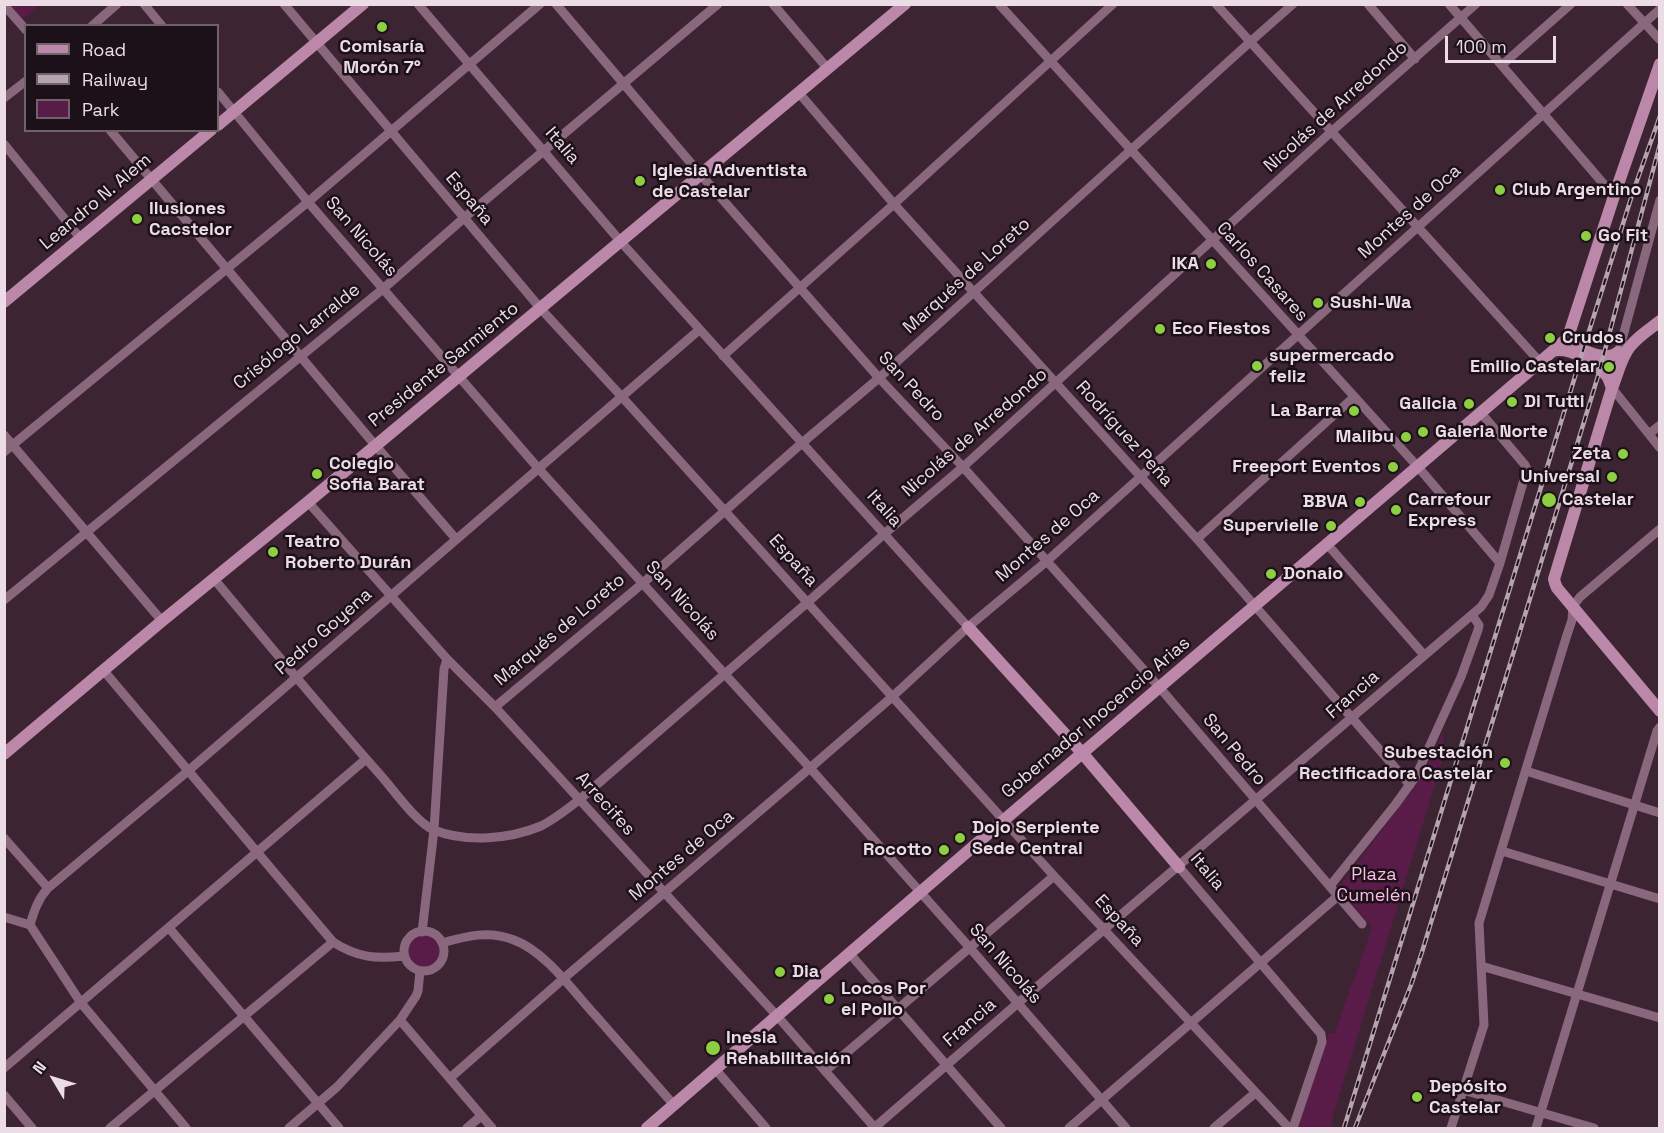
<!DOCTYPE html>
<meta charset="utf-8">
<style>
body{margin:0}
#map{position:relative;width:1664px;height:1133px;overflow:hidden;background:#3c2433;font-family:"Space Grotesk",sans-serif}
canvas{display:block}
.frame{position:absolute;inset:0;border:6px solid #ecdce6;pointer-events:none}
.legend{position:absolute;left:24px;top:24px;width:195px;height:108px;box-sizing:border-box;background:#1c1118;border:2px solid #6f626a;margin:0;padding:8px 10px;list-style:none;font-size:18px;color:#ecdce6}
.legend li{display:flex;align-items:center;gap:12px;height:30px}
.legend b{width:30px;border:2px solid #6f626a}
.north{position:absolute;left:24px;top:1049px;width:60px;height:60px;-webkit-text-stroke:4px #1c1118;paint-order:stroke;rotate:308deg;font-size:16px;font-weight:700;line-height:24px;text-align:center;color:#ecdce6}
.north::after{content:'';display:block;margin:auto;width:21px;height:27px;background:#ecdce6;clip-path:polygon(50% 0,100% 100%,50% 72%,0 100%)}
.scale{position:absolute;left:1445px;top:36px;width:111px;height:27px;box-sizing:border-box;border:3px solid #ecdce6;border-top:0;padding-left:8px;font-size:18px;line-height:21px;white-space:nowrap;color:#ecdce6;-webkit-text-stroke:4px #1c1118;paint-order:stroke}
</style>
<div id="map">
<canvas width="1664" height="1133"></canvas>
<div class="frame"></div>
<ul class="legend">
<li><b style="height:8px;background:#bc88a9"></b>Road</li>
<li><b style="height:8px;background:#b5a3af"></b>Railway</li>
<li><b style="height:16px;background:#591b47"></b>Park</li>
</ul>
<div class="north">N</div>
<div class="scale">100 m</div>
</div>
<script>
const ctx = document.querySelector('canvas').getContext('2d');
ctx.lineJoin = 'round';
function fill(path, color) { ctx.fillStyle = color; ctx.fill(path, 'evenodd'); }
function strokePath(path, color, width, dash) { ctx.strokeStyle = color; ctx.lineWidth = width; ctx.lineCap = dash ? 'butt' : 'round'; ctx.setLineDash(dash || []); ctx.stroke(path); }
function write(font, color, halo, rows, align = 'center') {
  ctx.font = font + ' "Space Grotesk",sans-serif'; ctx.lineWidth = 5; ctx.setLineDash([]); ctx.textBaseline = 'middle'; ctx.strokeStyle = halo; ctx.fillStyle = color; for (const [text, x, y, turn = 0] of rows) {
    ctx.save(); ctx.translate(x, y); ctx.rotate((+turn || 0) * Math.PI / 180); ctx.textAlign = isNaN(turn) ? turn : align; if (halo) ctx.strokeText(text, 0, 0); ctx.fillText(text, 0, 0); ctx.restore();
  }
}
fill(new Path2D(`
 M5,4L40,5L19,22Z
 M1443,733L1444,755L1333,1116L1331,1128H1297L1329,1033H1335L1352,982L1354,981L1372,927L1338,888L1416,785Z
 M406 951a18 18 0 1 1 36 0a18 18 0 1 1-36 0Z`), '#591b47');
strokePath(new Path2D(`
 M144,4L162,26
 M284,4L541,309L622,397L1054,876L1289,1128
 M418,4L621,242L968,627
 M556,4L701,175L879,378L963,467L1160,688L1362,924
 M773,4L828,69
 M999,4L1418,467L1500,563
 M1216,4L1540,362
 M1368,4L1415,59
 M1449,4L1614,196
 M1627,4L1660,40
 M4,5L26,30
 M92,26L117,4
 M1502,65L1571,4
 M218,92L308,202L538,468L810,768L970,948L1126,1128
 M799,93L894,204L1197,539L1410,785
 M4,98L26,81
 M110,130L375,445L456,539
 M4,144L81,239
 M723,356L894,204L1113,4
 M1617,358L1660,200
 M1612,383V388L1660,448
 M1649,434L1660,425
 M4,435L162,621
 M4,452L308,202L540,4
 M308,502L447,659L495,707L778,1017L875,1128
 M1197,539L1354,397
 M1327,544L1424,655
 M214,579C270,646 325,713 383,778C395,792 417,823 434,830C466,843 510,839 541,826C555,819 567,809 579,800L808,602L883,535L963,467L1331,132L1476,4
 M4,600L384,288L464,218L718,4
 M104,671L333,942C358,958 376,959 404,956
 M495,707L643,583L802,443L879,378L1250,42L1293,4
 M1526,771L1660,813
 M4,838L48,888
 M1502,851L1660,899
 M1179,867L1321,1034L1322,1042L1293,1128
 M1330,886L1395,805L1416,776L1461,677L1478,630L1479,625L1472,615
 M4,917L30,925
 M30,925C34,911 38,899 48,888L188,771L699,330
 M30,925L81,1003L186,1128
 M169,928L339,1128
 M404 951a20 20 0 1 1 40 0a20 20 0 1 1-40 0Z
 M422,932L434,830L444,669L447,659
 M442,943C466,936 489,930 514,940C546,952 572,990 595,1015C621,1045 648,1075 674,1105
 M850,954L1001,1128
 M1481,966L1660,1018
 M400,1020L492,1128
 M4,1068L366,759
 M716,1070L766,1128
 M825,1071L1054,876
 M450,1078L563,979L810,768L892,697L968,627L1047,561L1660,9
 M1463,1090L1594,1128
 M4,1095L32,1128
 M110,1128L333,942
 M289,1128L337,1087L400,1020L416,996L418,991L420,971
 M467,1128L481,1116
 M874,1128L1018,1003L1481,607L1489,595L1500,563L1527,469L1525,465L1481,413
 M1069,1128L1338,896
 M1214,1128L1255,1093
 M1451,1128L1484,1025L1479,923L1566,638L1572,620L1573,606L1580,597L1660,529
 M1536,1128L1657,731L1660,727`), '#89677c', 9);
strokePath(new Path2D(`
 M218,125L363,4
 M4,302L211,130
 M1660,321C1649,330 1634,339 1627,351C1620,362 1617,376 1612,388L1554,579L1555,583L1557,588L1660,711
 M1570,343C1583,350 1606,363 1618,352
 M1553,351C1569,346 1596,363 1606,375C1609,378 1610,383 1612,388
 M968,627L1083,754L1179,867
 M4,754L162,621L308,502L905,4
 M647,1128L1004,820L1561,344L1568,337L1614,196L1660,64`), '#bc88a9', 12);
const rail = new Path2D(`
 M1344,1128L1585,344L1633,192L1660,116
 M1355,1128L1411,985L1422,952L1598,376L1660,144`);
strokePath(rail, '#b5a3af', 4.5);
strokePath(rail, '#1c1118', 2, [7]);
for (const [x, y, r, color] of [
 [382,27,6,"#8ece43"],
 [640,181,6,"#8ece43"],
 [1500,190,6,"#8ece43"],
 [137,219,6,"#8ece43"],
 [1586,236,6,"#8ece43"],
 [1211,264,6,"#8ece43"],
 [1318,303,6,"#8ece43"],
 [1160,329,6,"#8ece43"],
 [1550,338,6,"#8ece43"],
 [1257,366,6,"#8ece43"],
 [1609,367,6,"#8ece43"],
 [1512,402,6,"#8ece43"],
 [1469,404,6,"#8ece43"],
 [1354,411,6,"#8ece43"],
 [1423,432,6,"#8ece43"],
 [1406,437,6,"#8ece43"],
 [1623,454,6,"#8ece43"],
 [1393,467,6,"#8ece43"],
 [317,474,6,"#8ece43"],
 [1612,477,6,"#8ece43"],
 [1549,500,8,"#8ece43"],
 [1360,502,6,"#8ece43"],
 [1396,510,6,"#8ece43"],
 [1331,526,6,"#8ece43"],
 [273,552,6,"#8ece43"],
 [1271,574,6,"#8ece43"],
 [1505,763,6,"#8ece43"],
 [960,838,6,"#8ece43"],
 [944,850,6,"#8ece43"],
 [780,972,6,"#8ece43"],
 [829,999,6,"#8ece43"],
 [713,1048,8,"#8ece43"],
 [1417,1097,6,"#8ece43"]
]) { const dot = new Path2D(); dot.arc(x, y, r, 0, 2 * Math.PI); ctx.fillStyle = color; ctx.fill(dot); strokePath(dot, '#1c1118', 2); }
write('bold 18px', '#ecdce6', '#1c1118', [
 ["Comisaría",382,47,"center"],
 ["Morón 7°",382,68,"center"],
 ["Iglesia Adventista",652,171],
 ["de Castelar",652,192],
 ["Club Argentino",1512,190],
 ["Ilusiones",149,209],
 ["Cacstelor",149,230],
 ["Go Fit",1598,236],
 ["IKA",1199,264,"right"],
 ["Sushi-Wa",1330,303],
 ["Eco Fiestos",1172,329],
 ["Crudos",1562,338],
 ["supermercado",1269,356],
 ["feliz",1269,377],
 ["Emilio Castelar",1597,367,"right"],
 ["Di Tutti",1524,402],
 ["Galicia",1457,404,"right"],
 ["La Barra",1342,411,"right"],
 ["Galeria Norte",1435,432],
 ["Malibu",1394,437,"right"],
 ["Zeta",1611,454,"right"],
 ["Colegio",329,464],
 ["Sofia Barat",329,485],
 ["Freeport Eventos",1381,467,"right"],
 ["Universal",1600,477,"right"],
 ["Carrefour",1408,500],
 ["Express",1408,521],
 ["Castelar",1562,500],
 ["BBVA",1348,502,"right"],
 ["Supervielle",1319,526,"right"],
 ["Teatro",285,542],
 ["Roberto Durán",285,563],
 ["Donaio",1283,574],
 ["Subestación",1493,753,"right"],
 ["Rectificadora Castelar",1493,774,"right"],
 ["Dojo Serpiente",972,828],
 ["Sede Central",972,849],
 ["Rocotto",932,850,"right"],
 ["Dia",792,972],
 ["Locos Por",841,989],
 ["el Pollo",841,1010],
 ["Inesia",726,1038],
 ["Rehabilitación",726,1059],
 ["Depósito",1429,1087],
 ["Castelar",1429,1108]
], 'left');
write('18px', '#ecdce6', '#1c1118', [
 ["Nicolás de Arredondo",1336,107,-42],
 ["Italia",562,146,49],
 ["España",469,199,50],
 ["Leandro N. Alem",96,202,-40],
 ["Montes de Oca",1410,212,-42],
 ["San Nicolás",361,237,49],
 ["Carlos Casares",1262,272,48],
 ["Marqués de Loreto",967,276,-42],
 ["Crisólogo Larralde",297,337,-39],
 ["Presidente Sarmiento",444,365,-39],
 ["San Pedro",911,387,47],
 ["Nicolás de Arredondo",975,433,-41],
 ["Rodríguez Peña",1124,434,48],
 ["Italia",884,509,48],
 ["Montes de Oca",1048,536,-41],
 ["España",793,561,48],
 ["San Nicolás",682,601,48],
 ["Marqués de Loreto",560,630,-40],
 ["Pedro Goyena",324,632,-41],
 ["Francia",1353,695,-41],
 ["Gobernador Inocencio Arias",1096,718,-40],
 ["San Pedro",1234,750,50],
 ["Arrecifes",605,804,48],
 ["Montes de Oca",682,856,-40],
 ["Italia",1207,872,50],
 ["España",1119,921,47],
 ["San Nicolás",1005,964,49],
 ["Francia",970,1023,-41]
]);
write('18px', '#fbbde4', '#1c1118', [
 ["Plaza",1374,875],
 ["Cumelén",1374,896]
]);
</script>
